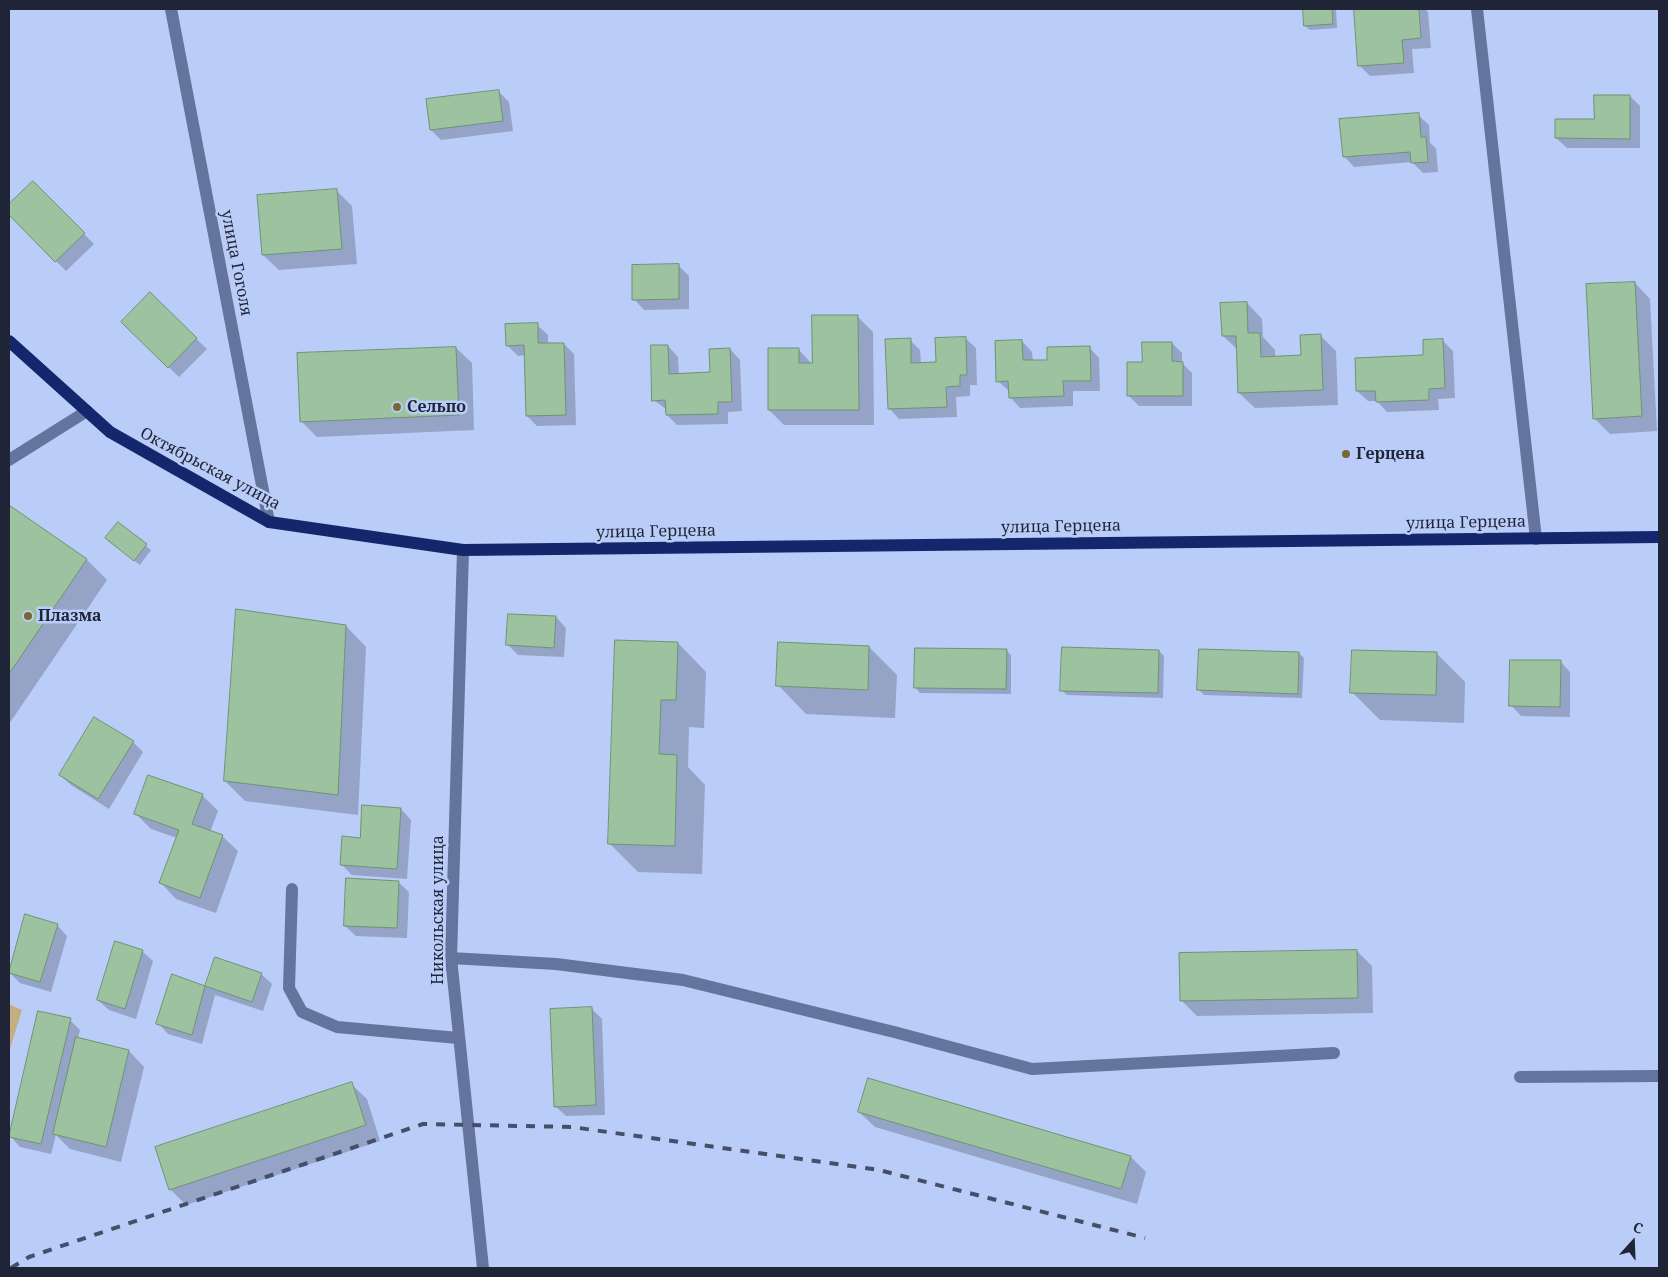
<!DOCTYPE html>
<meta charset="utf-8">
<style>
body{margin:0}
#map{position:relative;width:1668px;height:1277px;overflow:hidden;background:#baccf8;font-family:"Noto Serif",serif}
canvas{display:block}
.frame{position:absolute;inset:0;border:10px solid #1f2536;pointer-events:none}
.north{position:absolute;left:1608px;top:1217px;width:50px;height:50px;-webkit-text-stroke:4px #baccf8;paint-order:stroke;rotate:20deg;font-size:14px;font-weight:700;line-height:20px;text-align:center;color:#1f2536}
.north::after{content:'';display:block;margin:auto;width:18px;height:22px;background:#1f2536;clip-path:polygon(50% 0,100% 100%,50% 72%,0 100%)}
</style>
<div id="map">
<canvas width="1668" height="1277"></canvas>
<div class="frame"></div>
<div class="north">С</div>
</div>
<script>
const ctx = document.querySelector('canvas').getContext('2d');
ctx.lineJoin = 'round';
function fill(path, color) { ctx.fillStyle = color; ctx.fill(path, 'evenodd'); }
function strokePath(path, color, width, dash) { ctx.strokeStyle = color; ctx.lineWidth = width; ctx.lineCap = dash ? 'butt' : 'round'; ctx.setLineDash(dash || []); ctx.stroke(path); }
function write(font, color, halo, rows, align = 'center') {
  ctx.font = font + ' "Noto Serif",serif'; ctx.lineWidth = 5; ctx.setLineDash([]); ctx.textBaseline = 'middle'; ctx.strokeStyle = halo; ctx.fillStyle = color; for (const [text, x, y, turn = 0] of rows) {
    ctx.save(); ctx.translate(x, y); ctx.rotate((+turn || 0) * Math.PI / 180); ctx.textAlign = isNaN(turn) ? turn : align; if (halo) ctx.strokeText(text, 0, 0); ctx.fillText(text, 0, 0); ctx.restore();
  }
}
fill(new Path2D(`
 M9,1004L22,1010L9,1052Z`), '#c4af81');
fill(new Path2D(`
 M1304,9H1336L1337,28L1310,30L1305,26Z
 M1355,9H1425L1428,12L1431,48L1412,49L1414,73L1370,76L1359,65Z
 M499,92L509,102L513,131L441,140L431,130Z
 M1630,96L1640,106V148H1567L1556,138L1596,120Z
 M1418,115L1429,125L1430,143L1436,148L1438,172L1423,173L1412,162L1354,167L1344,156Z
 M33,183L94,244L66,271L9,214V206Z
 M337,191L352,206L357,264L279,270L263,255Z
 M678,265L689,276V309L644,310L634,299Z
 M1635,283L1650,299L1657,431L1610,434L1594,418Z
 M150,294L207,349L179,377L122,322Z
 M1247,303L1262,319L1263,337L1275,350V358L1302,357L1321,336L1336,351L1338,405L1255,408L1239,393L1238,350L1223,336Z
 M858,317L873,332L874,425H784L769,410L798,349L813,365Z
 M537,325L548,335V344H564L574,354L576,425L537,426L527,416L525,355L518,356L507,345Z
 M965,338L976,348L977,385H970V396L956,397L957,417L899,419L889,408L910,340L920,350L921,364L937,363Z
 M1022,341L1032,352L1033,361H1049L1089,347L1099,358L1100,391H1073V406L1020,408L1010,397V392L998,381Z
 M1443,341L1453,351L1455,398L1438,399L1439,410L1387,412L1377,401H1368L1357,391L1425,356Z
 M1172,343L1182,353V363L1192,373V406H1139L1129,396L1143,363Z
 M668,346L678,357L679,375L711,373L730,349L740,360L742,411L728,412V424L677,425L667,415V410L654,400Z
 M456,348L472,363L474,430L317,437L301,421Z
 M9,507L87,560L107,580L9,724Z
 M118,524L151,550L140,565L111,543Z
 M509,615L556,617L566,628L564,657L518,655L508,645Z
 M346,626L366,647L358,815L245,801L225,781Z
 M678,643L706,672L704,728L689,727L688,767L705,785L702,874L638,872L610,844Z
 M869,647L897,675L895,718L806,714L778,685Z
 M1006,650L1011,655V694L920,693L916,688Z
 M1159,651L1164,656L1163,698L1067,695L1062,690Z
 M1299,653L1304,658L1302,698L1204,695L1199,690Z
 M1437,654L1465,682L1464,723L1380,720L1352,692Z
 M1560,661L1570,672V717L1521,716L1511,705Z
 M133,742L143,752L109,809L71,785L60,775Z
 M202,795L218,811L210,832L222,836L238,851L216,913L176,899L161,883L177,838L151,829L136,814Z
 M401,809L411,820L407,879L352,875L341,864L361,839Z
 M398,882L409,892L407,938L356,936L345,926Z
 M57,925L67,936L51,992L20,983L9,972Z
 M142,951L153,961L136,1019L109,1010L98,1000Z
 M1357,951L1372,966L1373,1013L1197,1016L1181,1000Z
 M216,959L261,974L272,984L263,1011L215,995L202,1044L168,1034L158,1023L172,975L206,987Z
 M591,1008L602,1019L605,1115L566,1116L555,1106Z
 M70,1020L80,1030L78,1039L129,1051L144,1067L121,1162L70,1149L56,1135L51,1154L20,1147L10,1136Z
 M351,1084L367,1099L380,1141L186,1205L170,1189Z
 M859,1112L1131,1157L1146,1172L1137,1204L875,1127Z`), '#0003');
const building = new Path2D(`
 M1303,9H1332L1333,24L1304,26Z
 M1354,9H1419L1421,38L1402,40L1404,63L1358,66Z
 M499,90L503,121L430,130L426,99Z
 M1594,95H1630V139L1555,138V119H1594Z
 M1419,113L1421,137H1426L1428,162L1411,163L1410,152L1343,157L1339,119Z
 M33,181L85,233L55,262L9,215V204Z
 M337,189L342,249L262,255L257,195Z
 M679,264V299L632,300V265Z
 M1635,282L1642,416L1593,419L1586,284Z
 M150,292L197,338L168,368L121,322Z
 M1247,302L1248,333H1260L1261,357L1301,355L1300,335L1321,334L1323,390L1238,393L1236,336H1222L1220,303Z
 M812,315H858L859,410H768V348H799V363H812Z
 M538,323V343H564L566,415L526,416L524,345L506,346L505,324Z
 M966,337L967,375H960V386L946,387L947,407L888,409L885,339L911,338V363L936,362L935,338Z
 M1443,339L1445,388L1429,389V400L1376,402L1375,391H1356L1355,358L1423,355V340Z
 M1022,340L1023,360H1047V347L1090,346L1091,381H1063L1064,396L1009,398L1008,381L996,382L995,341Z
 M1142,342H1172V361L1183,362V396H1127V362H1142Z
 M651,345H668L669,374L710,372L709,349L730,348L732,402H718V414L666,415L665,400L652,401Z
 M456,347L459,415L300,422L297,353Z
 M9,505L87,559L9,674Z
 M118,522L147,544L134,561L105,538Z
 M236,609L346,625L338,795L224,781Z
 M508,614L556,616L554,648L506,645Z
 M615,640L678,642L676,700H661L659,754L677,755L675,846L608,844Z
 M778,642L869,646L868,690L776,686Z
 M1062,647L1159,650L1158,693L1060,691Z
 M915,648L1007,649L1006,689L914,688Z
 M1199,649L1299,652L1298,694L1197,690Z
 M1352,650L1437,652L1436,695L1350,693Z
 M1510,660H1561L1560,707L1509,706Z
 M94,717L134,741L98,799L59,775Z
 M148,775L203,794L192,824L223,835L200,898L159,883L179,830L134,814Z
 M362,805L401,808L397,869L340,865L342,836L360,838Z
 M346,878L399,881L397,928L344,926Z
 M25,914L58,924L40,982L9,973Z
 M115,941L143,950L125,1009L97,1000Z
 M1357,950L1358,998L1180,1001L1179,953Z
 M215,957L262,973L252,1002L205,986Z
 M172,974L205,986L192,1035L156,1024Z
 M592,1007L596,1105L554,1107L550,1009Z
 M38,1011L71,1018L41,1144L9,1137Z
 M76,1037L129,1050L106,1147L53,1134Z
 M868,1078L1131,1156L1121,1189L858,1112Z
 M352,1082L366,1125L169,1190L155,1147Z`);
fill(building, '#9cc29f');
strokePath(building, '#6e9371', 1);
strokePath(new Path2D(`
 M171,9L269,522
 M1477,9L1536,539
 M9,460L87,411
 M463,550L451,958L483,1268
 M292,889L289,988L302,1012L337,1027L458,1038
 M451,958L556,964L683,980L898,1033L1032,1069L1334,1053
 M1520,1077L1659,1076`), '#64749c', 12);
strokePath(new Path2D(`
 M9,341L110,432L269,522L463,550L1659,537`), '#15276c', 12);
strokePath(new Path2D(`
 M11,1268L29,1257L423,1124L572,1127L879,1170L1145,1238`), '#464f67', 4, [9, 9]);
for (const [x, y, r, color] of [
 [397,407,5,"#7b6635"],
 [1346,454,5,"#7b6635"],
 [28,616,5,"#7b6635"]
]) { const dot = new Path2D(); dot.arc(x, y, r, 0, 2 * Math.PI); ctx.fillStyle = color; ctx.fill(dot); strokePath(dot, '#baccf8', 2); }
write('16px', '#1f2536', '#baccf8', [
 ["улица Гоголя",236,263,79],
 ["Октябрьская улица",210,469,28],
 ["улица Герцена",1466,523,-1],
 ["улица Герцена",1061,527,-1],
 ["улица Герцена",656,532,-1],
 ["Никольская улица",438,910,-90]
]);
write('bold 16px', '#1f2536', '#baccf8', [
 ["Сельпо",407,407],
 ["Герцена",1356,454],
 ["Плазма",38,616]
], 'left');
</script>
